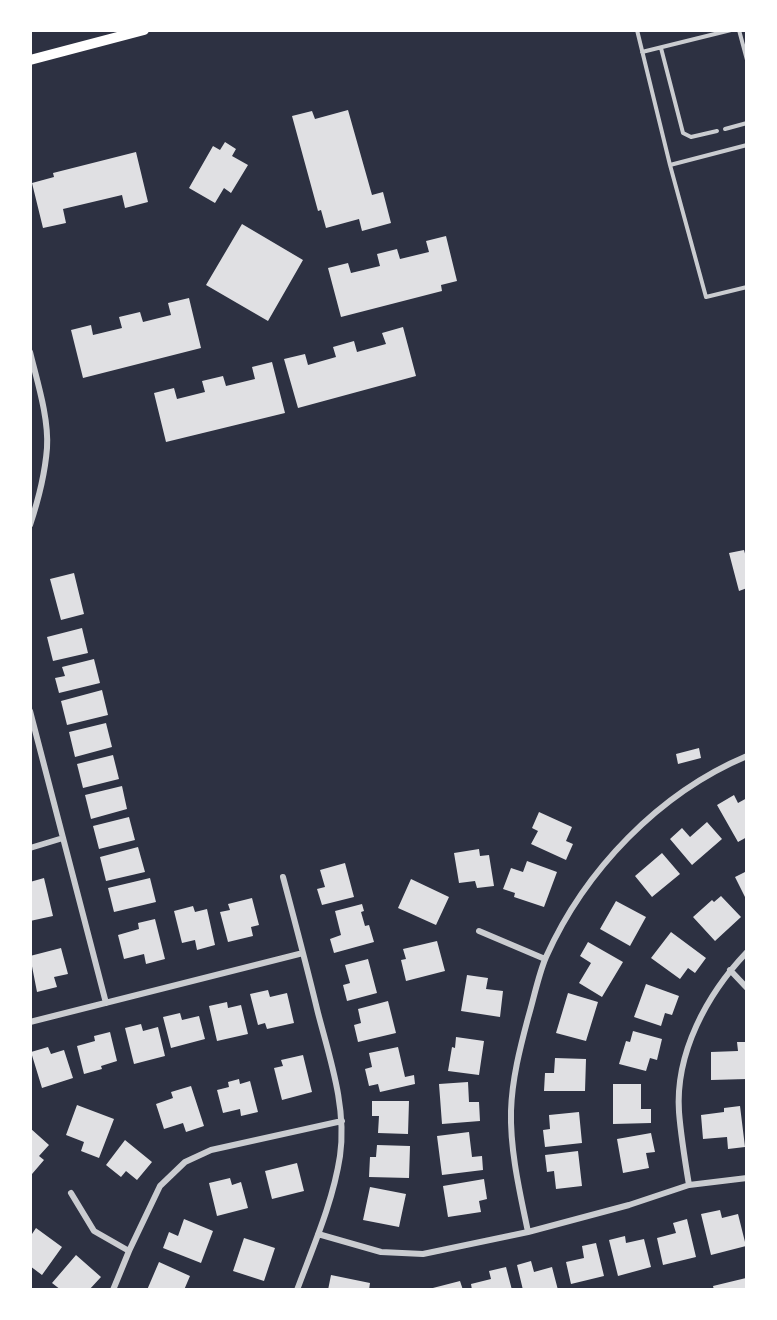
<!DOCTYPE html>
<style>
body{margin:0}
#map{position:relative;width:777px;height:1320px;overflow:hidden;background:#2d3142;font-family:"Work Sans",sans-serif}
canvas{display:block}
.frame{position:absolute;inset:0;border:32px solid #fff;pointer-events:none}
</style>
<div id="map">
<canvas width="777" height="1320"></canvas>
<div class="frame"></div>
</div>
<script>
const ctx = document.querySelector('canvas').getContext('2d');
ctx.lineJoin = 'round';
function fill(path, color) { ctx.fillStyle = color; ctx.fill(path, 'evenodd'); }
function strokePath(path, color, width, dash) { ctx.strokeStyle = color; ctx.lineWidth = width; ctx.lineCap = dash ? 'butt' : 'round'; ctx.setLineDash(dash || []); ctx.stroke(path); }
fill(new Path2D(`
 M348,110L372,195L383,192L391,223L362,231L359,219L326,228L321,210L318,211L292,116L312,111L315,119Z
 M225,142L236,149L232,156L248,165L231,193L224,188L215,203L189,188L213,146L220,150Z
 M136,152L148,202L125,208L122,195L63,209L66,223L43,228L32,183L54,177L53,173Z
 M242,224L303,260L268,321L206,285Z
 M446,236L457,281L441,285L442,291L341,317L328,268L348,263L351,273L380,266L377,254L397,249L400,259L429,252L426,241Z
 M189,298L201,348L83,378L71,330L91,325L93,335L122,328L119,317L140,312L143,322L171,315L168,303Z
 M403,327L416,376L298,408L284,359L305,354L308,365L336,357L333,347L354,341L357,352L386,344L382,333Z
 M272,362L285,413L166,442L154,393L174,388L177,399L205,392L202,381L223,376L226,386L255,379L252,367Z
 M744,550L747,561V588L739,591L729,553Z
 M74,573L84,614L61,620L50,579Z
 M82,628L88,653L53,661L47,637Z
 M94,659L100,683L59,693L55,678L65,676L62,667Z
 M102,690L108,715L67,725L61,701Z
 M106,723L112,747L75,757L69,732Z
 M699,748L701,758L678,764L676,754Z
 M113,755L119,779L83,788L77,764Z
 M122,786L127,809L91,819L85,795Z
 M734,795L738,803L747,798V837L738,842L717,805Z
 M539,812L572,827L566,841L573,844L566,860L531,844L538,831L532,828Z
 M129,817L135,840L99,849L93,826Z
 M707,822L722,839L692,865L670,839L682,828L690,837Z
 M138,847L145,872L106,881L100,857Z
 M479,849L480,856L489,855L494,886L477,888L475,881L459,883L454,853Z
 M662,853L680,874L652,897L635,876Z
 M527,861L557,872L544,907L514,897L515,893L503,889L511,868L523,872Z
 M345,863L354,897L322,905L317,889L325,887L320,870Z
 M747,871V901L735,877Z
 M44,878L53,916L30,921V882Z
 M150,878L156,902L114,912L108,888Z
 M411,879L449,897L436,925L398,908Z
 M721,896L741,917L715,941L693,917L712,900L714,902Z
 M252,898L259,925L251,927L253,936L228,942L220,912L230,910L228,904Z
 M616,901L646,917L630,946L600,929Z
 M362,904L364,911L361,912L365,926L369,925L374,942L334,953L330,939L341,935L335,911Z
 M193,906L195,912L207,909L215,945L197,950L195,940L182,943L174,911Z
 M155,919L165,959L146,964L144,954L124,959L118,935L139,929L138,923Z
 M671,932L706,958L695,973L688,968L680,979L651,958Z
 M437,941L445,971L406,981L401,960L406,959L403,949Z
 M588,942L623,962L602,997L579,983L591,963L580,956Z
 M61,948L68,974L54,977L57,987L37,992L30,956Z
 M368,959L377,993L347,1001L343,985L350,983L345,965Z
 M467,975L488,978L486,989L503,991L500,1017L461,1011Z
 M646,984L679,996L672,1015L665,1013L661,1026L634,1017Z
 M268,990L270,997L287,993L294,1023L267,1029L265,1023L258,1025L250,994Z
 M568,993L598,1002L586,1041L556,1033Z
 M388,1001L396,1033L358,1042L354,1025L361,1023L358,1009Z
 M227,1002L228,1008L241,1005L248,1034L217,1041L209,1006Z
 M180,1013L182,1020L199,1016L205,1039L171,1048L163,1017Z
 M141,1024L143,1031L158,1027L165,1056L134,1064L125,1028Z
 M633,1031L662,1039L657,1060L650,1058L646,1071L619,1064L626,1041L630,1042Z
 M110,1032L117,1061L101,1066L102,1069L84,1074L77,1046L95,1041L94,1036Z
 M456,1037L484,1041L479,1075L448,1071L452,1047L455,1048Z
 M737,1042H747V1079L711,1080V1052L738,1051Z
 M48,1047L51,1054L64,1050L73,1078L42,1088L31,1052Z
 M398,1047L405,1077L414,1075L415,1084L380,1092L378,1084L369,1086L365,1069L372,1067L369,1053Z
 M303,1055L312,1092L282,1100L274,1068L283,1066L281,1060Z
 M555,1058L586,1059L585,1091H544L545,1073H554Z
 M239,1079L240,1084L250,1081L258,1112L241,1116L240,1109L223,1113L217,1090L229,1087L228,1082Z
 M468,1082L469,1102H479L480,1121L442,1124L439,1084Z
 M613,1084H641V1109H651V1123L613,1124Z
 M191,1086L204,1126L186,1132L183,1123L164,1129L156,1104L173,1098L171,1092Z
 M372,1101H409L408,1134L378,1133L379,1116H372Z
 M77,1105L114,1119L99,1158L81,1151L84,1142L66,1135Z
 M740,1106L745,1147L728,1149L727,1137L703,1139L701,1115L724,1112V1108Z
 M579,1112L582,1143L545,1147L543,1130L550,1129L549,1115Z
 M30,1128L49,1145L39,1156L44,1160L32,1174L30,1172Z
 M469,1132L472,1157L482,1156L483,1170L442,1175L437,1136Z
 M651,1133L655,1152L646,1153L649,1168L623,1173L617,1139Z
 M125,1140L152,1162L137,1180L126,1171L121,1177L106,1165Z
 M377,1145L410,1146L409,1178L369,1177L370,1157H376Z
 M578,1151L582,1186L556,1189L554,1171L547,1172L545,1155Z
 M297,1163L304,1191L272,1199L265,1171Z
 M230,1178L232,1185L241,1182L248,1208L217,1216L209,1183Z
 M484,1179L487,1199L479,1201L481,1212L448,1217L443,1186Z
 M370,1187L406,1194L399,1227L363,1220Z
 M720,1210L722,1218L738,1214L746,1246L711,1255L701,1214Z
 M184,1219L213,1231L201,1263L163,1248L169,1232L178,1236Z
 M687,1219L696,1257L663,1265L657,1238L676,1233L673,1223Z
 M36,1228L62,1247L42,1275L30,1266V1237Z
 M625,1236L626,1243L644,1239L651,1267L618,1276L609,1240Z
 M244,1238L275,1248L264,1281L233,1271Z
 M596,1243L604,1276L571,1284L566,1262L584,1258L582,1246Z
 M76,1255L101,1277L89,1290H61L52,1283Z
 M531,1261L534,1272L552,1267L558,1290H523L517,1265Z
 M159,1262L190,1276L184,1290H147Z
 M506,1267L512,1290H472L471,1284L491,1279L489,1271Z
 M331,1275L370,1283L369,1290H328Z
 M746,1278L747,1290H714L713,1286Z
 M460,1281L463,1290H429V1289Z`), '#e0e0e3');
strokePath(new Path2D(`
 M637,30L670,165L747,145
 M739,30L747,60
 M661,48L683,133L691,137L717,131
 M642,52L731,30
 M725,129L747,123
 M670,165L706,297L747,287`), '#caccd0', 4);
strokePath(new Path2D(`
 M30,352C37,381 49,418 47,448C45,474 38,501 30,525
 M30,711L106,1003
 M30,848L63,838
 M283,877C295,922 307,967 318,1013C330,1059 347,1108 340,1156C333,1202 313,1247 297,1290
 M479,931L545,959
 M730,970L747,988
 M30,1022L303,953
 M689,1185C685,1161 681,1137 679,1112C675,1053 707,994 747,952
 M71,1193L94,1231L129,1251
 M528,1232C520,1193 510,1151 511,1111C512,1079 520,1048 528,1018C534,998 538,976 546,957C585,870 659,793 747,756
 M318,1234L381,1252L423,1254L528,1232L629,1205L689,1185L747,1178
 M113,1290L129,1251L160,1186L185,1162L211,1150L342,1121`), '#caccd0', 6);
strokePath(new Path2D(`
 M30,60L144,30`), '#fff', 10);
</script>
